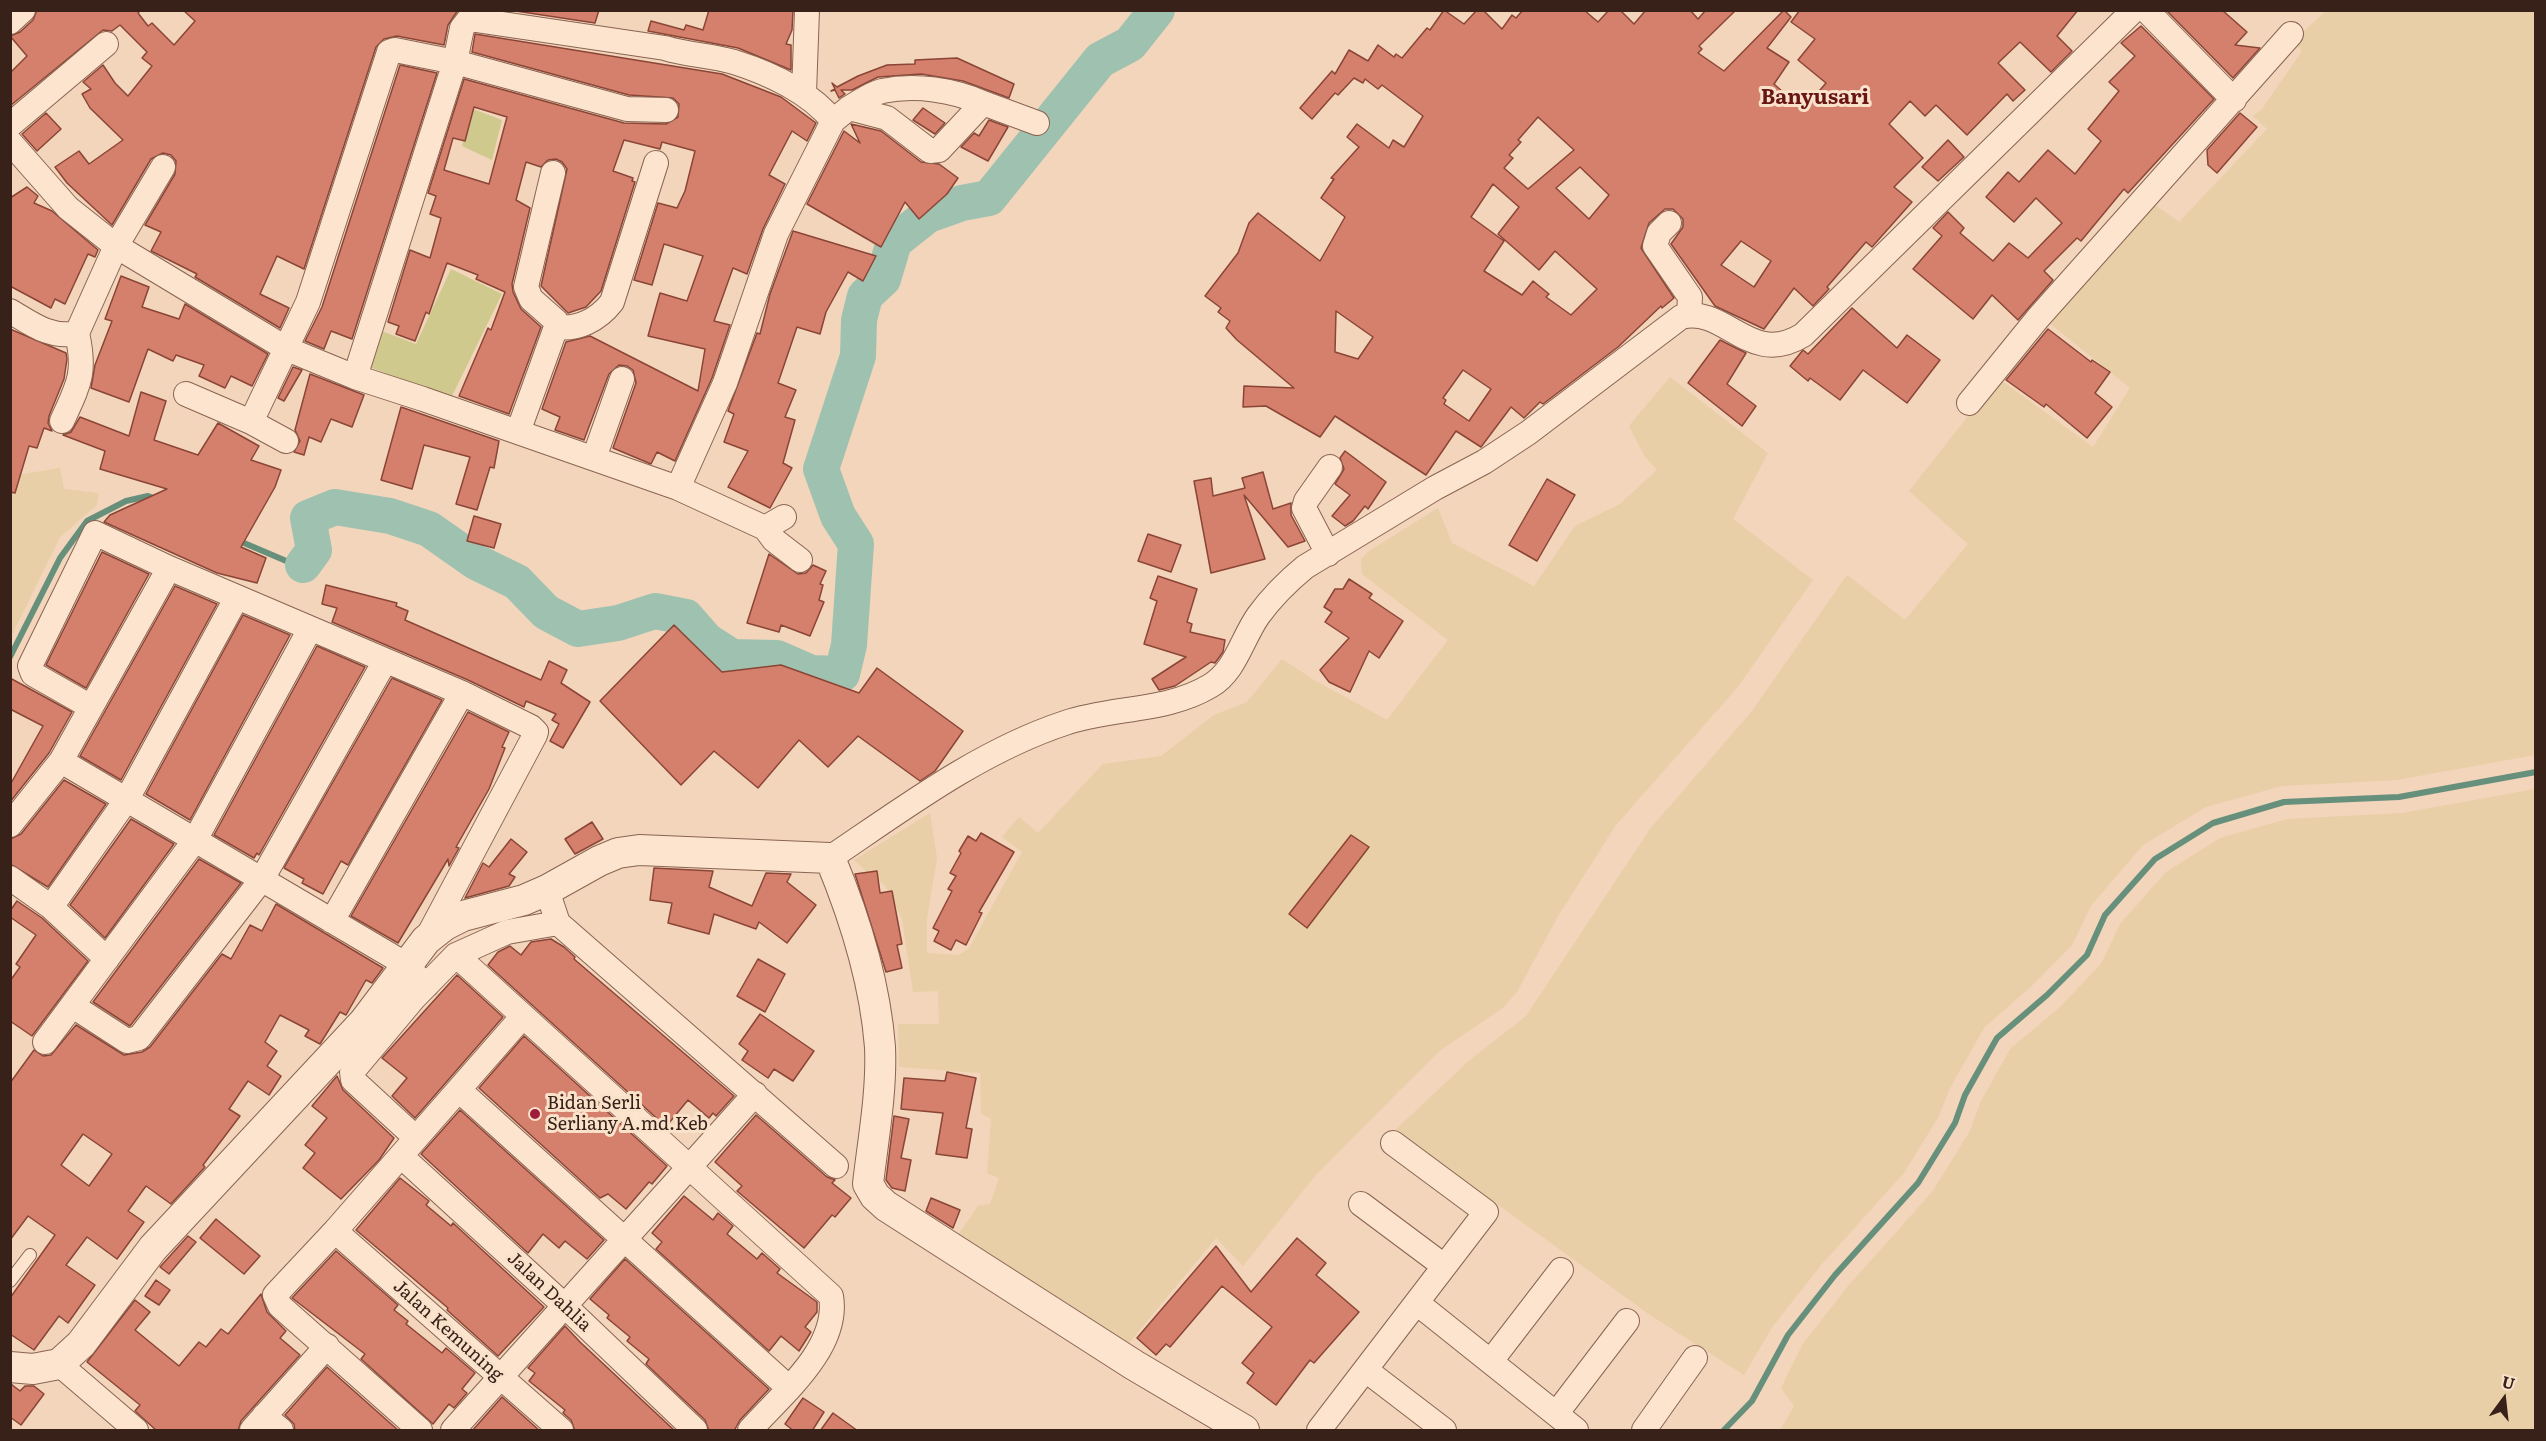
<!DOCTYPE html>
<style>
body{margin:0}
#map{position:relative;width:2546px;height:1441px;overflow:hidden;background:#f2d5ba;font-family:Literata,serif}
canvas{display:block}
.frame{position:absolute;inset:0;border:12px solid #372119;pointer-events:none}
.north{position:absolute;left:2474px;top:1369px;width:60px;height:60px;-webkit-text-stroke:4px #f9e1ca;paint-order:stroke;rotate:15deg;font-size:16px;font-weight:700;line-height:24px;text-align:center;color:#372119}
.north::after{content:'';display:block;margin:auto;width:21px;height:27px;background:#372119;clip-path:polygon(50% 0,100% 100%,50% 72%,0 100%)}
</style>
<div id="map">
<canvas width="2546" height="1441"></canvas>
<div class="frame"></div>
<div class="north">U</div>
</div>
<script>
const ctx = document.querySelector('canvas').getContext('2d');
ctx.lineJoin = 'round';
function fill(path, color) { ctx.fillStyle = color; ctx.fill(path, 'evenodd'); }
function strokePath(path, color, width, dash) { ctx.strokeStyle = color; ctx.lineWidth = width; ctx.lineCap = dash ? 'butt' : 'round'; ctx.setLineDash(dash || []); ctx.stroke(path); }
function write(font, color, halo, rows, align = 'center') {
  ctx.font = font + ' Literata,serif'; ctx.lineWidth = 6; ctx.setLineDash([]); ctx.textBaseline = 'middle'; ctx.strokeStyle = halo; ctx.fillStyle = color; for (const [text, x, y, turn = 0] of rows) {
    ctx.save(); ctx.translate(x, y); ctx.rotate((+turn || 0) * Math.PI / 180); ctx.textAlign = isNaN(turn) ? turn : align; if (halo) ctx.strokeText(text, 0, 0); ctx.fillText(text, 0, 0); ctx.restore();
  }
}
fill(new Path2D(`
 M2326,11H2535V755L2397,780L2282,786L2206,807L2143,845L2091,906L2072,945L2035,983L1984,1028L1950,1088L1939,1116L1904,1173L1822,1264L1773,1326L1744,1375L1650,1315L1395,1130L1470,1060L1526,1016L1650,829L1752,711L1847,575L1905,620L1968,544L1909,491L1998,378L2093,447L2130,388L2048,322L2154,204L2179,222L2267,129L2253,116L2262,109L2302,51L2292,42Z
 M1670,377L1768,453L1733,519L1813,580L1737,688L1616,825L1557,918L1517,992L1504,1007L1441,1050L1404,1086L1315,1176L1243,1266L1216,1238L1129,1343L953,1242L978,1206L990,1204L999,1178L987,1173L991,1119L981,1114L980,1073L899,1067L898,1024H939L938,991L913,992L902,919L884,884L870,875L854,860L930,813L937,858L927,918V953L959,955L969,948L1022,852L1002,837L1019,817L1038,833L1103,764L1161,756L1214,715L1247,702L1282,659L1314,680L1387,720L1448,640L1362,574L1361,559L1369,551L1438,508L1452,543L1534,586L1575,526L1620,504L1657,470L1645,457L1629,426Z
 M60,468L64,489L99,493L97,505L60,537L11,637V476Z
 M2535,789V1430H1780L1794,1406L1781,1388L1802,1345L1848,1286L1932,1192L1970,1131L1980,1103L2010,1049L2059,1008L2101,964L2120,924L2166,872L2220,838L2287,819L2402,813Z`), '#e8cfa7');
fill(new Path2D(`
 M473,109L502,120L492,160L462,146Z
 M451,269L502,294L450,400L365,365L371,327L416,344Z`), '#d0c98d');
strokePath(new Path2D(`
 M237,540L291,563L303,565
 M10,657L60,558L87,521L126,501L148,496L156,499
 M1724,1430L1752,1401L1788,1335L1835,1275L1918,1183L1955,1123L1965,1095L1997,1038L2047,995L2087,955L2105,915L2155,859L2213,823L2284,802L2399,797L2536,772`), '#66907c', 6);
strokePath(new Path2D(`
 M303,565L314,550L308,518L335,507L390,516L429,529L476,562L517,582L546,612L578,629L618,623L655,611L686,617L707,641L732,657L777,658L811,673L842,674L849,645L856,544L838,516L821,469L858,356L859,320L865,296L883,279L894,242L928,215L962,203L989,198L1100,60L1130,44L1157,10`), '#9fc2b0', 36);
const building = new Path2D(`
 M37,10H141L138,13L148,26L152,23L174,45L195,21L183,10H458L448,25L444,45L397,36L384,39L376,47L304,269L277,256L260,294L289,308L280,328L195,277L197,274L151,251L161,232L145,225L175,174L176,161L171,155L163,153L151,159L112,225L67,183L55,167L79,151L89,164L123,140L90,108L82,94L91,89L83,82L103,65L115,83L128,96L152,66L142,58L147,52L120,25L112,31L103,30L10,106V73L27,56L10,36L20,32L33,20Z
 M509,10H599L595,23Z
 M709,10H793L792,30L786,44L791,45V70L738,48L648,31L651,21L684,30L686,25L703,30Z
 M1444,10L1464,24L1477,10H1483L1502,29L1512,15L1516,18L1523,10H1584L1598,22L1609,10H1620L1634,24L1646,10H1690L1698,19L1706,10H1736L1699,46L1702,49L1698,53L1724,71L1784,10L1791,17L1767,48L1789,62L1774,84L1803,110L1826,83L1798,60L1815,39L1791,22L1800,10H2078L2057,36L2072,51L2051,72L2020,42L1998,63L2025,90L2013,101L2007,94L1967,135L1936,105L1925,116L1910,101L1889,124L1923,158L1894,187L1912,202L1872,247L1866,242L1827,287L1829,289L1813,306L1794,288L1764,329L1715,306L1671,244L1683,227V219L1673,209H1665L1649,223L1641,248L1674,298L1662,308L1661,306L1618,347L1543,404L1540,402L1524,418L1511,407L1481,447L1456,431L1426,475L1335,416L1320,437L1266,406L1243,407L1244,386L1294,388L1237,340L1226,328L1230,321L1218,312L1221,308L1205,296L1238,253L1249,223L1258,213L1320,261L1345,217L1321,198L1334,179L1331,178L1359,147L1347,137L1357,124L1389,148L1393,140L1404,147L1423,116L1382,85L1378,89L1365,79L1363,83L1354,78L1338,95L1335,93L1312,119L1300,108L1332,71L1335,74L1349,50L1368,61L1378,45L1394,57L1396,54L1402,58L1427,28L1430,30ZM1538,117L1574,150L1528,189L1504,168L1513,158L1509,155L1521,142L1518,140ZM1580,167L1609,195L1589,219L1556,188ZM1493,184L1519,207L1498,234L1539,270L1555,251L1597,289L1571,315L1546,297L1549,294L1533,281L1522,295L1484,271L1504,241L1471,217ZM1741,241L1771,261L1754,287L1721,265ZM1336,311L1373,337L1358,359L1335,352ZM1463,370L1491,389L1469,421L1444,404L1446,400L1443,398Z
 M2166,10H2222L2247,32L2235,45L2260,48L2233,78Z
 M2141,26L2214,99L2128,193L2124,189L2081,241L2077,238L2044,271L2053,280L2018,320L1992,295L1973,319L1913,269L1942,236L1933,228L1948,212L1964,228L1960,233L1993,261L2009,243L2028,258L2062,223L2036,198L2014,222L1986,197L2008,172L2019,182L2048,150L2075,174L2101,141L2088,129L2119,91L2109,82L2135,56L2121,43Z
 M475,34L722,74L781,97L816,123L807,141L792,131L769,175L785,184L763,229L747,274L733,268L714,321L730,325L712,378L675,461L657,452L651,464L613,448L636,383L633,370L627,366L619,365L609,374L584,440L555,430L560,417L542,409L566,342L590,336L698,391L705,349L648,336L660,293L687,301L703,256L664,244L652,285L634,280L658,203L677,208L685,191L695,151L662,142L660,149L624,140L613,171L633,178L632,181L635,182L601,291L586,307L568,313L541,286L567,169L562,162L556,159L548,160L541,167L526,162L516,200L530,208L512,284L513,292L521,309L541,327L509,414L459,396L488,328L491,330L505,292L476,279L478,275L447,263L429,314L426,312L415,341L396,334L399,326L388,322L410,250L430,258L441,218L430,214L436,196L428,193L464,79L624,123L666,124L678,117L679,104L673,98L629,95L472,52ZM474,107L507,117L489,184L444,170L453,138L465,141Z
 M957,58L1014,84L1009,98L963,81L921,74L878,77L852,90H841L845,94L839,98L835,90L831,91L835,89L832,83L837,87L858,76L887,65L915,64V60Z
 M400,65L437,73L352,339L331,331L324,349L305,341L322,307Z
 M923,108L945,123L935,134L913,120Z
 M46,113L61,129L37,151L22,134Z
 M2240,113L2257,127L2217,173L2208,165L2207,150Z
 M989,120L1008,127L988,161L961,147L974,133L979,136Z
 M851,124L881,131L921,162L939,164L958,178L947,194L919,219L905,202L881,247L807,204L844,131L860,143Z
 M1948,140L1964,157L1938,181L1922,167Z
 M27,187L38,196L34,203L52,211L98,250L95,257L88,254L65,304L55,299L51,308L10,286V198Z
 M793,231L876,256L863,281L848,272L826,312L820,334L797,327L778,383L796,390L785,417L795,420L783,463L792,468L770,508L728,487L748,451L724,442L734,414L728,411L757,333L760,334L770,294Z
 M121,276L149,287L142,307L179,319L185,304L268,354L252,386L231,376L225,388L199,376L204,365L176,355L173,361L148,349L129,402L91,388L95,365L112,321L105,319Z
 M1852,308L1897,348L1907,335L1940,360L1907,403L1863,370L1840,400L1810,378L1808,381L1790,366L1803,350L1808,354Z
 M10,329L66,353L67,359L64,379L49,416L48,423L52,431L44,428L37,448L29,446L15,493L10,492Z
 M2048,329L2091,362L2092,360L2110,372L2095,393L2112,407L2087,438L2046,404L2044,407L2006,380Z
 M1720,340L1746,353L1727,384L1756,406L1742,426L1688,383Z
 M293,367L302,370L284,401L278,398Z
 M310,374L364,395L352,427L331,419L321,442L309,437L304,455L294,452L300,441L295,430Z
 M141,392L166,401L154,440L198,455L218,423L259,446L251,460L281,470L275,487L241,547L266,558L257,583L217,573L104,522L110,515L167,489L100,469L105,451L63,435L71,432L80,417L129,436Z
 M401,407L499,441L494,468L490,467L477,510L456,504L470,457L424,445L412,489L381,480Z
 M1345,451L1386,482L1368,509L1365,506L1353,521L1345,526L1332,516L1350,495L1335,484L1344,469L1340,458Z
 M1263,472L1273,509L1291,503V515L1305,541L1288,547L1244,495L1265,559L1211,573L1194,481L1211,478L1213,496L1245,488L1242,478Z
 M1547,479L1575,495L1537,561L1509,545Z
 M474,516L501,524L494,548L467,541Z
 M1148,534L1181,545L1171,572L1138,561Z
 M102,552L149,574L86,688L46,665Z
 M769,554L798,574L806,573L813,565L826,571L820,584L823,585L819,600L824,602L810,636L781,625L779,632L747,623Z
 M1158,576L1197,589L1187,622L1192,624L1190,632L1225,640L1223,652L1215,663L1211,662L1175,686L1159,690L1152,679L1186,657L1144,644L1157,601L1150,598Z
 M1349,579L1372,594L1369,598L1403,621L1379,658L1369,651L1350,692L1329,682L1320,670L1349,638L1325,622L1332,612L1324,607L1335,589H1343Z
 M326,585L397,603L396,606L408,611L405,620L541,680L549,661L567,670L561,683L590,702L563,748L550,741L559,724L552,720L556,714L526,701L524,707L468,680L332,622L337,608L322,604Z
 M175,586L217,604L121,780L80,756Z
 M243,615L290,635L190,820L146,794Z
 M674,625L722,672L781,665L859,693L877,668L963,731L935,771L920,781L858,736L828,767L799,740L758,788L714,751L681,785L600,701Z
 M317,646L365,667L259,855L257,853L254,858L214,835Z
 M10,678L72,712L49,753L10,802V785L43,726L10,709Z
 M392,678L442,700L348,865L341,861L323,894L302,883L304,879L284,868Z
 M468,712L509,732L502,747L505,748L489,789L456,847L459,848L449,866L448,859L398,943L351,916Z
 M64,780L106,804L48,887L10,864V839L21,834Z
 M131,819L174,844L105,938L70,905Z
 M592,822L603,839L575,854L565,839Z
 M981,833L1014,852L979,912L982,913L966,945L956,940L951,950L934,941L939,931L933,928L952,891L948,889L956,876L950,873L961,853L959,851L968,836L976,841Z
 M1351,835L1369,847L1307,928L1289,914Z
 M511,839L527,852L509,874L515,877L509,886L465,898L483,863L489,867Z
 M199,859L241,883L130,1026L93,1002Z
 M654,868L713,871L709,887L752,906L766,873L791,874L787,882L816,905L787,943L759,922L756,929L714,914L709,934L668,923L672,903L650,900Z
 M877,871L880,893L892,891L902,944L897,945L902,968L886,972L855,874Z
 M17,901L42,918L88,961L32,1036L10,1021V981L20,967L16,964L36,935L10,917V911Z
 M276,904L383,968L372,983L366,980L346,1015L340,1012L320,1044L305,1036L309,1030L280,1015L265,1042L277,1051L267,1066L281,1076L269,1095L248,1081L229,1109L240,1116L203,1165L205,1167L171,1204L146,1186L128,1211L144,1222L117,1259L87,1237L66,1265L95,1285L68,1323L59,1316L34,1350L10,1334V1298L55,1235L28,1216L10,1240V1083L34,1050L43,1056L51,1055L76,1025L124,1055L142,1052L150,1047L222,954L231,959L250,925L262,931ZM83,1134L112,1154L89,1186L61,1165Z
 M551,939L564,947L575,957L574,959L734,1096L716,1116L713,1113L709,1118L688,1100L669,1123L666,1121L663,1124L488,965L498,952L510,946L521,955L531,942Z
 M758,959L785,974L765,1012L737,996Z
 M457,975L503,1017L415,1118L392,1096L407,1078L382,1058Z
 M760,1014L814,1051L793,1081L774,1069L768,1078L742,1060L748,1051L739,1044Z
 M524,1036L667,1166L652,1184L649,1182L626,1209L608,1194L600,1198L479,1088Z
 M947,1072L976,1078L966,1128L972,1129L967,1158L936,1154L943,1113L901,1109L904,1078L945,1081Z
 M337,1076L343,1090L394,1138L379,1160L341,1199L303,1168L315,1153L305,1145L327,1118L312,1106Z
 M460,1110L604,1240L587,1259L565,1241L559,1248L543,1234L528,1253L421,1154Z
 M756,1115L827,1177L835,1180L832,1183L851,1198L835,1217L832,1215L804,1248L737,1191L742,1186L715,1162Z
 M894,1116L909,1119L901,1158L911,1160L905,1191L892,1188L886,1180Z
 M400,1178L429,1201L426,1205L451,1226L453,1223L544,1307L498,1356L447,1310L448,1308L356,1230Z
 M684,1196L713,1220L718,1213L733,1226L727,1234L757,1259L762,1253L780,1269L777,1273L817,1302V1312L805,1327L811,1332L799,1351L781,1336L769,1351L656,1249L662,1242L652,1233Z
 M931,1198L960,1210L953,1228L926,1211Z
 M216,1219L260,1256L244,1274L200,1238Z
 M188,1236L196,1242L169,1274L160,1267Z
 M1297,1238L1326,1263L1316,1275L1359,1312L1314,1363L1310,1360L1276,1405L1247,1383L1254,1373L1242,1363L1272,1327L1222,1286L1170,1347L1166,1344L1156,1355L1137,1338L1216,1246L1251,1292Z
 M336,1251L398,1305L394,1310L408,1321L406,1324L442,1353L446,1348L475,1373L462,1389L467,1393L454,1408L449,1404L433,1424L361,1359L365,1354L292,1298Z
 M625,1259L769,1389L740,1420L734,1431H709L705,1420L646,1364L649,1359L627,1341L630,1337L607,1318L609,1315L590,1299Z
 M156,1280L170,1290L159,1305L145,1296Z
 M261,1294L267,1312L286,1331L280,1338L300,1355L241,1421L238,1431H157L135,1411L140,1405L87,1362L135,1300L150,1312L135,1330L179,1366L199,1342L206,1347L221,1329L228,1334Z
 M565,1326L580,1342L675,1431H575L571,1420L563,1413L565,1410L529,1381L535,1373L528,1368Z
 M327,1367L399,1431H295L294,1424L285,1415Z
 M11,1384L20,1391L25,1386H34L44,1394L21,1425L10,1417Z
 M502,1397L540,1431H472Z
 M803,1398L824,1412L812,1431H794L785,1424Z
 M833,1413L858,1431H820Z`);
fill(building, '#d4806c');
strokePath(building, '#8b4536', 1.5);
const service = new Path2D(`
 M10,1281L30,1255`);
const minor = new Path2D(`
 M2146,10L2234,100
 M10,22L23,10
 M804,93L807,10
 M849,108C860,102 870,94 882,91C916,84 953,90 983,103
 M10,125L106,44
 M10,142L68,208L116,246L163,167
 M1669,223L1659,233L1655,246L1690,297L1689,315
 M10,311C32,324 51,339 77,333L116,246L287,349L355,377L423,399L678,488L725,383L776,234L833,121L849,108L887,118L930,151L939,150L983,103L1037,123
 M556,327C578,330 598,320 612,302L656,163
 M355,377L455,62L462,28L469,19L665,48C687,55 711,55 734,62C769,73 810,92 833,121
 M186,394L251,422L308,302L389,52L395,50L455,62L627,109L666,110
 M1969,403L2038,318L2291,34
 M62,421C79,384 86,373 77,333
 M251,422L286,441
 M518,432L556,327V321L531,299L526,287L553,173
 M594,458L622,379
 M678,488L765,528L774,540L800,560
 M765,528L784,517
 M1328,554L1304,508L1306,501L1330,467
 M91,707L33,674L30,666L95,533L169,568L462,693L531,727L536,732L535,735L427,938
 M61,761L395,958L427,985
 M10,825L61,761L169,568
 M830,858C904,808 980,751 1065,723C1111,707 1167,712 1210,686C1235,672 1242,639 1258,616C1271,598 1288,581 1305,567L1435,488L1484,462L1528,433L1681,317C1726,305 1749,368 1803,335L2134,10
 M10,878L51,907L107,959
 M547,890L558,923L836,1166
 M51,907L127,799L237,597
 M332,921L462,693
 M456,955L831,1296C840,1348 781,1395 750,1430
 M73,1006L127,1041L139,1038L262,879L385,661
 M45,1042L195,840L310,629
 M459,1090L788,1387
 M416,1138L353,1080L352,1072L414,998L456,955L507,932L558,923
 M401,1156L565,1306L695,1430
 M1361,1204L1444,1266
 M335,1231L561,1430
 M1417,1303L1576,1430
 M1491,1361L1561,1270
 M59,1364L136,1430
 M1367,1371L1444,1430
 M1556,1414L1627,1321
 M264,1416L281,1430
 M252,1430L327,1346
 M420,1430L280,1306L275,1295L335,1231L523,1016
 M453,1430L755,1094
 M1319,1430L1486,1212L1393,1143
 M1644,1430L1695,1358`);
const tertiary = new Path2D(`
 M10,1367L33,1369L59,1364L81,1344L153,1248L364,1022L426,940L445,925L463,916L524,900L547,890L599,861L618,853L639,850L830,858C855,918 875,982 880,1047C882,1092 873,1140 868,1184L875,1196L886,1206L1134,1365L1244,1430`);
strokePath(service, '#8a6453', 14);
strokePath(minor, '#8a6453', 26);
strokePath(tertiary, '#8a6453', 32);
strokePath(service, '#fce4ce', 12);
strokePath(minor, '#fce4ce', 24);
strokePath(tertiary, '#fce4ce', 30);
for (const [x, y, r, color] of [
 [535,1114,6,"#9f1d3b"]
]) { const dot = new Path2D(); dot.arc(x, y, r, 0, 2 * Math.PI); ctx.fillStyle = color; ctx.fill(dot); strokePath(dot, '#f9e1ca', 2); }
write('18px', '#372119', '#f9e1ca', [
 ["Bidan Serli",547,1104],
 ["Serliany A.md.Keb",547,1125]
], 'left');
write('18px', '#372119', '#f9e1ca', [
 ["Jalan Dahlia",549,1292,43],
 ["Jalan Kemuning",448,1331,42]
]);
write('bold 21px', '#681516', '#f9e1ca', [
 ["Banyusari",1815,98]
]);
</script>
